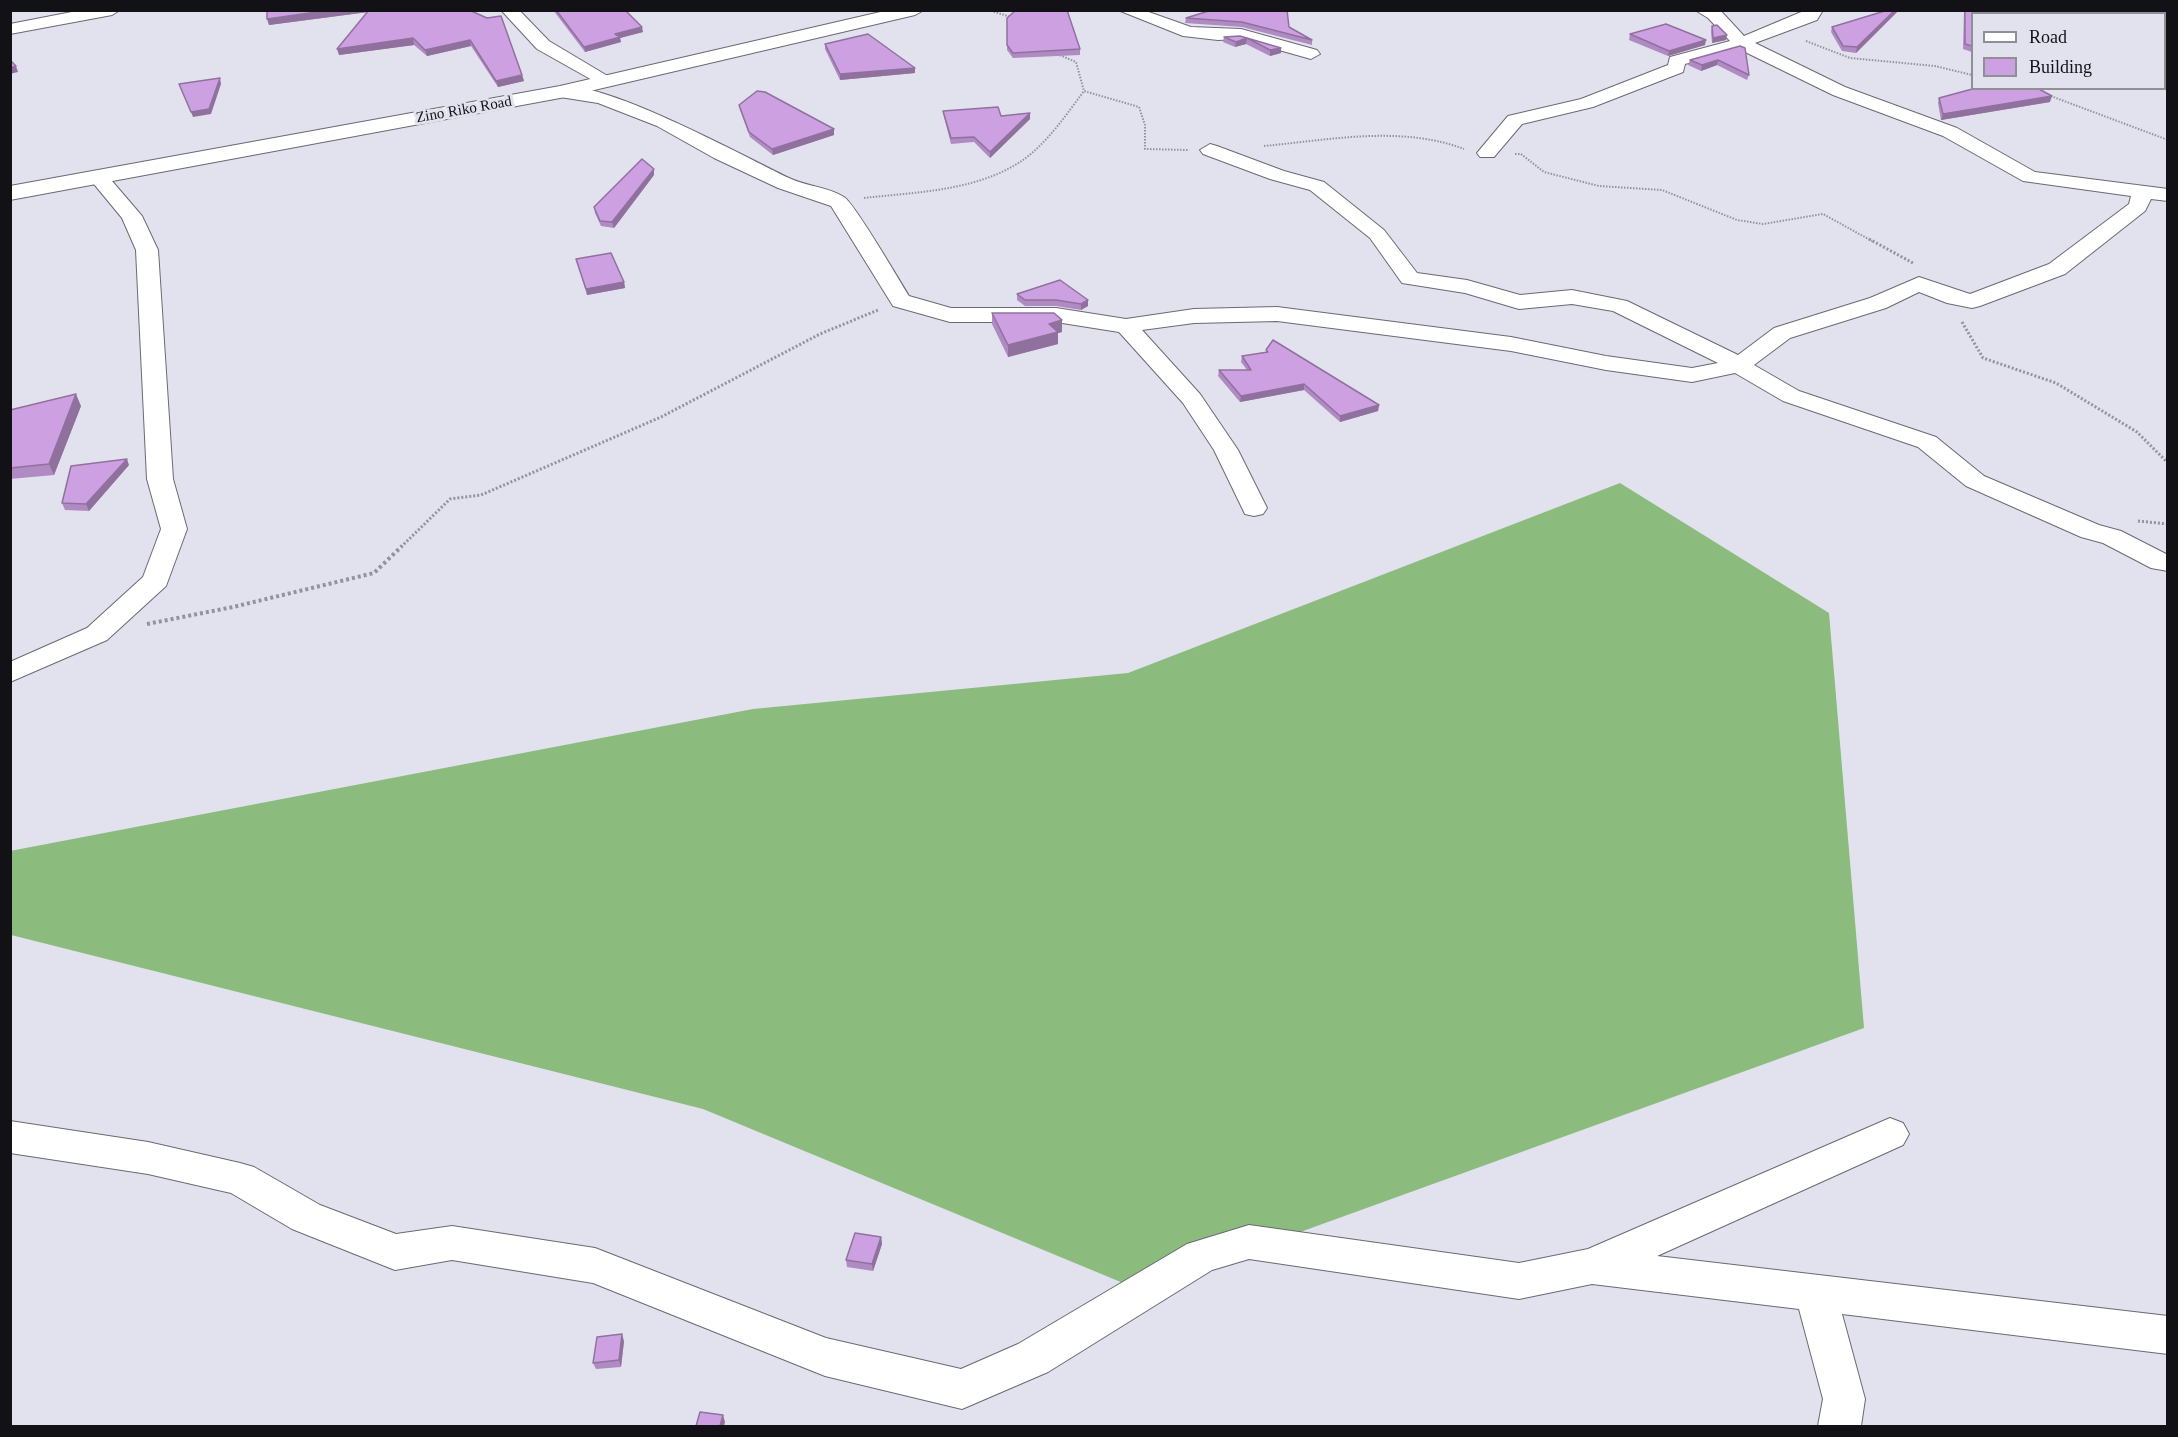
<!DOCTYPE html>
<style>
body{margin:0}
#map{position:relative;width:2178px;height:1437px;overflow:hidden;background:#e1e2ed;font-family:Georgia,serif}
canvas{display:block}
.frame{position:absolute;inset:0;border:12px solid #121216;pointer-events:none}
.legend{position:absolute;left:1971px;top:12px;width:195px;height:78px;box-sizing:border-box;background:#e1e2ed;border:2px solid #8e8f97;margin:0;padding:8px 10px;list-style:none;font-size:18px;color:#121216}
.legend li{display:flex;align-items:center;gap:12px;height:30px}
.legend b{width:30px;border:2px solid #8e8f97}
</style>
<div id="map">
<canvas width="2178" height="1437"></canvas>
<div class="frame"></div>
<ul class="legend">
<li><b style="height:8px;background:#fff"></b>Road</li>
<li><b style="height:16px;background:#cda1e1"></b>Building</li>
</ul>
</div>
<script>
const ctx = document.querySelector('canvas').getContext('2d');
ctx.lineJoin = 'round';
function fill(path, color) { ctx.fillStyle = color; ctx.fill(path, 'evenodd'); }
function strokePath(path, color, width, dash) { ctx.strokeStyle = color; ctx.lineWidth = width; ctx.lineCap = dash ? 'butt' : 'round'; ctx.setLineDash(dash || []); ctx.stroke(path); }
function write(font, color, halo, rows, align = 'center') {
  ctx.font = font + ' Georgia,serif'; ctx.lineWidth = 6; ctx.setLineDash([]); ctx.textBaseline = 'middle'; ctx.strokeStyle = halo; ctx.fillStyle = color; for (const [text, x, y, turn = 0] of rows) {
    ctx.save(); ctx.translate(x, y); ctx.rotate((+turn || 0) * Math.PI / 180); ctx.textAlign = isNaN(turn) ? turn : align; if (halo) ctx.strokeText(text, 0, 0); ctx.fillText(text, 0, 0); ctx.restore();
  }
}
fill(new Path2D(`
 M1620,483L1829,613L1864,1028L1140,1290L703,1109L11,935L10,851L753,709L1128,673Z`), '#8bbc7e');
const minor = new Path2D(`
 M82,10H120L112,15L10,34V24Z
 M501,10H519L549,41L616,81L613,85H601L537,49Z
 M1118,10H1143L1191,27L1241,29L1317,50L1320,54L1311,59L1240,39L1218,40L1183,36Z
 M1695,10H1720L1744,36L1806,10H1823L1817,20L1755,43L1845,87L1957,128L2035,172L2168,189V201L2151,199L2145,211L2065,274L1980,306L1972,308L1947,303L1919,292L1886,308L1790,338L1754,365L1799,391L1936,437L1984,476L2099,525L2121,531L2168,555V571L2151,568L2103,543L2081,537L1966,486L1918,447L1783,401L1735,373L1692,382L1606,370L1511,351L1277,321L1194,323L1142,330L1200,394L1238,450L1267,508L1263,514L1254,516L1245,514L1214,450L1183,403L1119,332L1056,322H950L893,306L831,206L778,188L714,158L657,126L598,103L560,97L551,92C572,61 758,164 789,178C805,186 829,187 844,197C855,204 899,280 909,296L951,308H1056L1126,319L1194,309L1277,307L1511,337L1606,356L1692,368L1718,363L1613,311L1572,304L1519,309L1465,293L1402,283L1370,238L1310,190L1270,179L1203,154L1200,150L1210,144L1217,146L1284,171L1324,182L1384,230L1417,273L1467,280L1520,295L1572,290L1627,301L1738,355L1774,328L1870,298L1919,277L1970,294L2049,264L2129,204L2131,196L2023,181L1943,136L1833,95L1739,49L1685,64L1683,72L1593,107L1522,124L1494,157H1480L1477,153L1508,116L1581,99L1668,65L1670,57L1730,41L1708,18Z
 M2043,10H2064L2066,14H2045Z
 M2164,44L2168,45V56L2164,55Z
 M99,172L106,174L142,216L158,250L173,479L187,529L166,586L107,640L10,682V662L87,628L143,577L161,529L147,479L136,250L122,218L89,178L92,174Z
 M1890,1118L1903,1123L1909,1134L1903,1145L1657,1256L2168,1316V1354L1842,1314L1865,1399L1861,1426H1818L1823,1399L1799,1309L1592,1284L1519,1299L1249,1259L1212,1270L1048,1372L962,1409L825,1376L593,1283L452,1260L395,1270L292,1229L231,1193L148,1174L10,1153V1121L148,1142L240,1163L254,1167L320,1205L396,1234L452,1226L595,1248L826,1338L961,1369L1018,1344L1187,1244L1249,1225L1519,1263L1588,1249Z`);
const tertiary = new Path2D(`
 M889,10H924L915,15L560,98L10,200V186L560,86Z`);
strokePath(minor, '#696a73', 2);
strokePath(tertiary, '#696a73', 2);
strokePath(new Path2D(`
 M988,10L1011,17
 M1806,41L1850,58L1935,66L1972,75
 M1057,54L1076,62L1084,91L1139,107L1145,125V149L1188,150
 M2048,95L2168,140
 M1264,146C1329,140 1401,125 1464,149
 M1515,154H1521L1544,172L1599,186L1662,190L1737,220L1763,224L1823,214L1872,241
 M864,198C917,192 978,191 1023,160C1048,142 1066,115 1084,91`), '#93939c', 2, [1.5, 1.5]);
strokePath(new Path2D(`
 M1869,239L1913,263
 M1962,322L1983,358L2056,383L2137,432L2168,463
 M2138,521L2168,524
 M401,547L450,499L481,495L661,417L820,334L878,310`), '#93939c', 3, [2, 2]);
strokePath(new Path2D(`
 M147,624L233,607L374,573L402,546`), '#93939c', 4, [3, 3]);
fill(minor, '#fff');
fill(tertiary, '#fff');
fill(new Path2D(`
 M267,10H469L522,75L524,81L498,87L471,46L427,56L414,45L339,55L368,12L269,25Z
 M553,10H625L643,32L620,38L621,42L585,52Z
 M1014,10H1067L1080,49V55L1013,58L1007,50V18L1015,12Z
 M1212,10L1312,40V45L1242,27L1185,23L1186,18Z
 M1888,10H1897V12L1856,53L1842,51L1831,32L1832,27Z
 M1964,10H1991L1972,14V52L1963,49Z
 M1712,26L1726,40L1712,43L1711,32Z
 M1630,34L1705,45L1668,56L1629,40Z
 M1240,36L1281,48V53L1270,56L1246,44L1235,47L1223,42L1224,37Z
 M825,44L915,73L840,80L825,49Z
 M1740,46L1749,75L1747,80L1717,65L1701,71L1688,65L1690,60Z
 M1939,98L2050,102L1941,120L1938,103Z
 M739,105L834,129V135L773,155L750,137L740,110Z
 M943,111L1001,116L1030,113V119L990,158L974,142L951,144L944,117Z
 M654,175L614,228L601,226L595,213L594,207Z
 M576,259L624,282L625,288L587,295Z
 M1017,294L1088,300V306L1081,310L1056,306H1025L1017,300Z
 M992,313L1062,320V332L1058,333V344L1008,357L992,324Z
 M1266,350L1379,405L1378,411L1340,422L1304,390L1240,402L1218,376L1219,370H1247L1241,362L1242,356L1266,352Z
 M81,406L54,475L10,479V410Z
 M129,465L89,511L65,510L62,503Z
 M881,1237L882,1244L873,1271L847,1267L846,1260Z
 M624,1341L621,1367L596,1369L593,1363Z`), '#b08ac2');
fill(new Path2D(`
 M331,10L376,11L269,25L267,19Z
 M1895,10H1897V12L1856,53L1857,47Z
 M642,27L643,32L620,38L621,42L585,52L584,47L615,34Z
 M1727,35L1726,40L1712,43L1713,38Z
 M413,38L414,45L339,55L337,49Z
 M1247,38L1246,44L1235,47L1236,42Z
 M470,40L471,46L427,56L425,50Z
 M1706,40L1705,45L1668,56L1669,51Z
 M1281,48V53L1270,56V50Z
 M1718,60L1717,65L1701,71L1702,65Z
 M16,66L18,72L10,74V68Z
 M915,68V73L840,80V74Z
 M522,75L524,81L498,87L496,81Z
 M220,78L221,84L211,114L193,117L191,112Z
 M2052,96L2050,102L1941,120L1943,114Z
 M1030,113V119L990,158V152Z
 M834,129V135L773,155L772,149Z
 M654,169V175L614,228L612,222Z
 M624,282L625,288L587,295L586,289Z
 M1088,300V306L1081,310V304Z
 M1062,320V332L1058,333V344L1008,357V345L1049,324Z
 M1304,384V390L1240,402L1241,396Z
 M76,394L81,406L54,475L49,464Z
 M1379,405L1378,411L1340,422V416Z
 M127,459L129,465L89,511L86,504Z
 M881,1237L882,1244L873,1271L872,1264Z
 M622,1334L624,1341L621,1367L619,1360Z
 M723,1415L725,1422L724,1426H720Z`), '#90719e');
const building = new Path2D(`
 M267,10H331L267,19Z
 M369,10H469L487,18L501,16L522,75L496,81L470,40L425,50L413,38L337,49Z
 M556,10H625L642,27L615,34L620,37L584,47Z
 M1016,10H1067L1080,49L1013,53L1007,45V18Z
 M1212,10H1287L1289,27L1312,40L1242,22L1186,18Z
 M1888,10H1895L1857,47L1843,46L1832,27Z
 M1965,10H1991L1992,14H1972V46L1965,44Z
 M1666,24L1706,40L1669,51L1630,34Z
 M1717,25L1727,35L1713,38L1712,26Z
 M868,34L915,68L840,74L825,44Z
 M1240,36L1281,48L1270,50L1247,38L1236,42L1224,37Z
 M1740,46L1745,48L1749,75L1718,60L1702,65L1690,60Z
 M10,60L16,66L10,68Z
 M220,78L209,109L191,112L179,84Z
 M1976,88H2037L2052,96L1943,114L1939,98Z
 M757,91L765,92L834,129L772,149L749,132L739,105Z
 M998,107L1001,116L1030,113L990,152L974,137L951,138L943,111Z
 M642,159L654,169L612,222L600,221L594,207Z
 M611,253L624,282L586,289L576,259Z
 M1060,280L1088,300L1081,304L1056,300H1025L1017,294Z
 M992,313H1054L1062,320L1049,324L1058,332L1008,345Z
 M1273,340L1379,405L1340,416L1304,384L1241,396L1219,370H1251L1242,356L1268,352L1266,350Z
 M76,394L49,464L10,468V410Z
 M127,459L86,504L62,503L71,466Z
 M855,1233L881,1237L872,1264L846,1260Z
 M622,1334L619,1360L593,1363L597,1337Z
 M700,1412L723,1415L720,1426H696Z`);
fill(building, '#cda1e1');
strokePath(building, '#90719e', 1.5);
write('15px', '#121216', '#e1e2ed', [
 ["Zino Riko Road",464,110,-10]
]);
</script>
